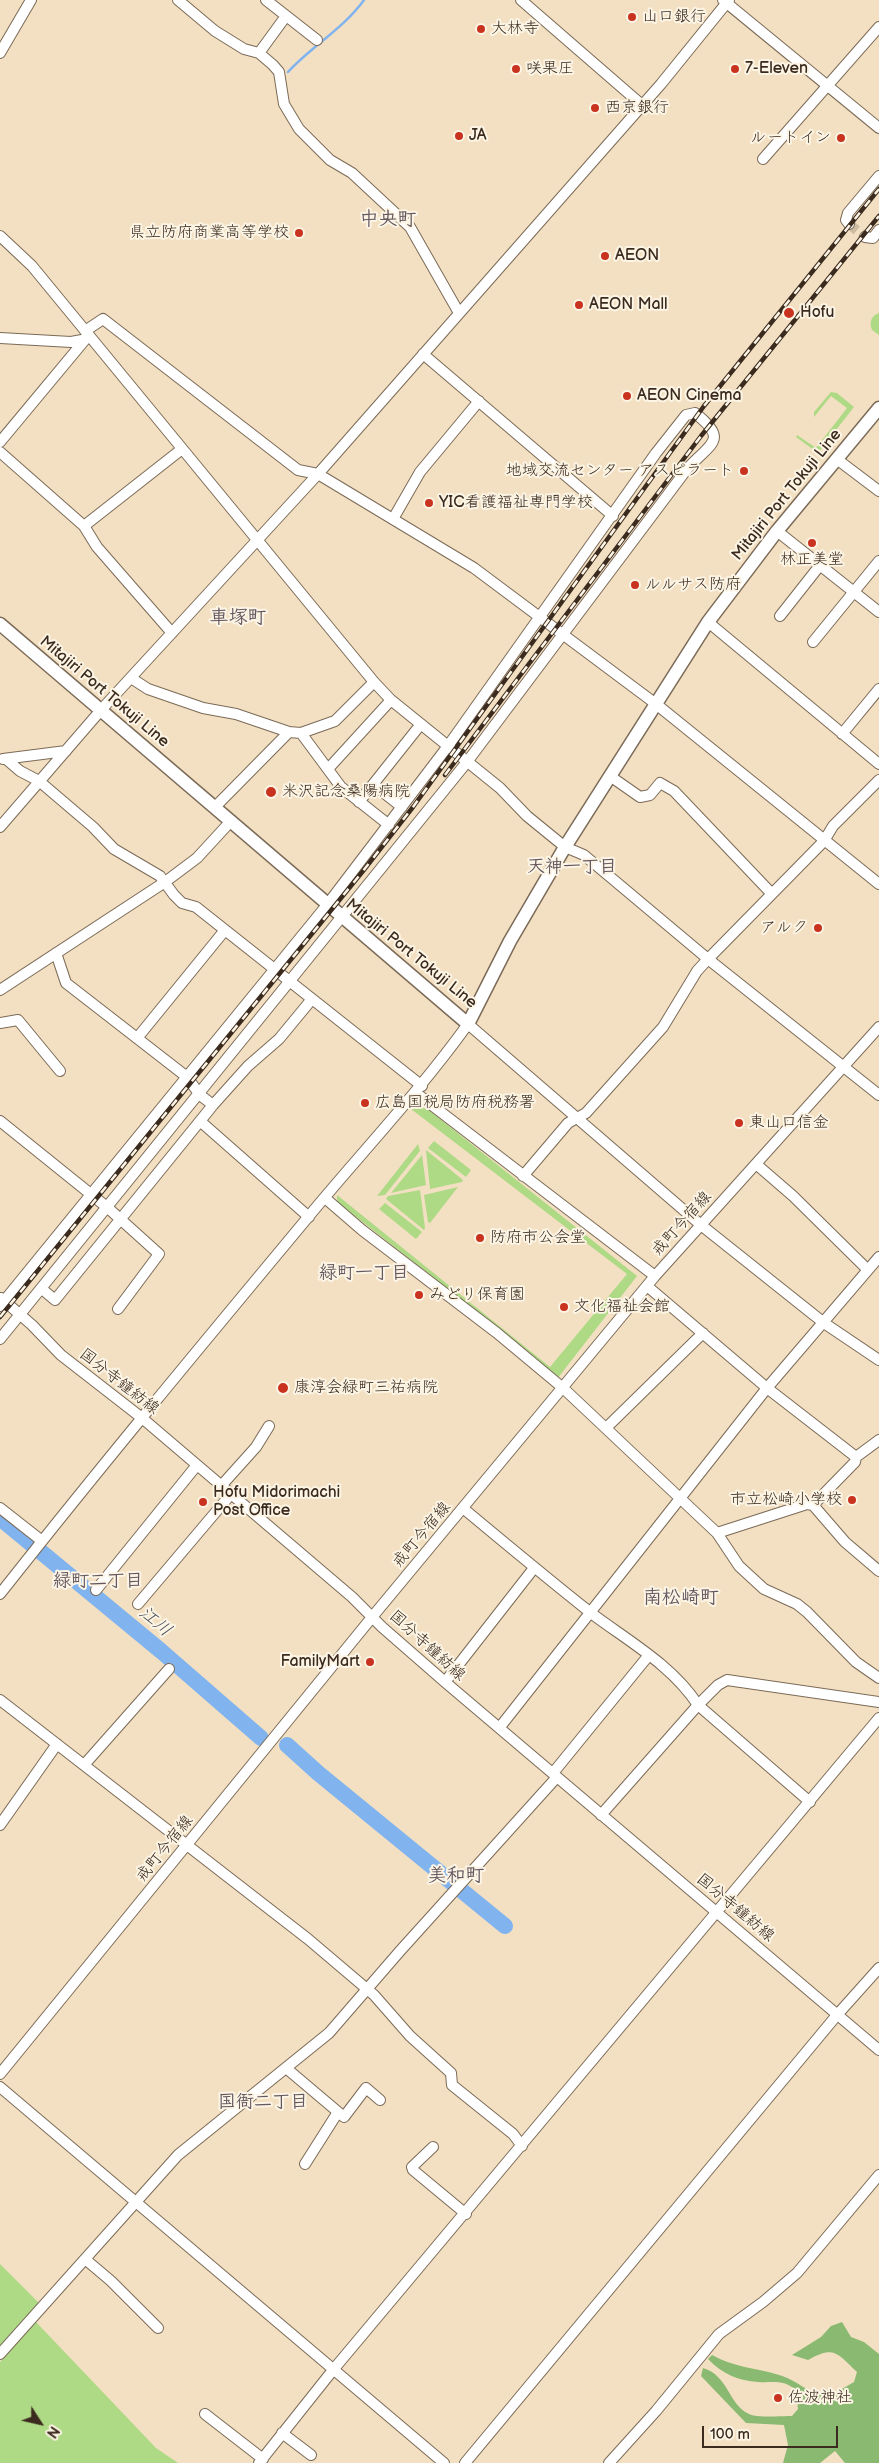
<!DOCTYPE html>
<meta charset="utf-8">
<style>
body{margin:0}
#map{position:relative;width:879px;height:2463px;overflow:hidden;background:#f3e0c2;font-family:"Balsamiq Sans",sans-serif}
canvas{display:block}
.north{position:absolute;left:15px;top:2398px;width:50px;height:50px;-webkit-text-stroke:4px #fcf5e5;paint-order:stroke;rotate:125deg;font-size:14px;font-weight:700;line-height:20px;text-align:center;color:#3b2a1e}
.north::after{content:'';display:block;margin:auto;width:18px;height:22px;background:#3b2a1e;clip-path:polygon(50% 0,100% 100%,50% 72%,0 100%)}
.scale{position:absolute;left:702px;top:2426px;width:136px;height:22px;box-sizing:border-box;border:2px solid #3b2a1e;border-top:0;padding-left:6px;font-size:15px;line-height:18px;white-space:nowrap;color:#3b2a1e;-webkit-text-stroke:4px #fcf5e5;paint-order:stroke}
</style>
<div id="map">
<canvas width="879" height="2463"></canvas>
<div class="north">N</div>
<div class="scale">100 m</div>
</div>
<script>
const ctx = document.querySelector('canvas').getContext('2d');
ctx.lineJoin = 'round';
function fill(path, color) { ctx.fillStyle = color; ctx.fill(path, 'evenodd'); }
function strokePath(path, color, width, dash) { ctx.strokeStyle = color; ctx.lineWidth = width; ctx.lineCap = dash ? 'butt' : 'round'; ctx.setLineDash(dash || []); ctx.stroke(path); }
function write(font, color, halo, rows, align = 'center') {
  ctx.font = font + ' "Balsamiq Sans","Klee One",sans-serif'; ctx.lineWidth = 4; ctx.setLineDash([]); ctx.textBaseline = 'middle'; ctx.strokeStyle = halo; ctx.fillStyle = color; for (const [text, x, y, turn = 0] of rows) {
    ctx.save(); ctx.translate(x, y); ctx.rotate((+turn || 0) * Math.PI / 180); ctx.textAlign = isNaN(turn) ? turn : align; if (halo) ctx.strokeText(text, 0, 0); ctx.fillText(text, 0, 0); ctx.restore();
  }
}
fill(new Path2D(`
 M879,313V335L872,330C869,322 871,316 879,313Z
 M831,392L837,393L854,407L818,453L796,437L797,435L816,448L847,408L831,396L814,417V412Z
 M425,1107L637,1276L557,1379L500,1330L337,1202V1195L550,1367L627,1274L411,1109Z
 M434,1141L471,1170L466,1177L428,1148Z
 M418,1144L420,1151L385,1195L377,1196Z
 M426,1150L463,1180L462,1182L430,1189Z
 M422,1155L426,1185L391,1193Z
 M458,1187L430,1223L428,1222L424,1195Z
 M420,1190L425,1228L424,1230L386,1199L388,1196Z
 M385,1203L422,1232L416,1239L379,1209Z
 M0,2264L39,2303L0,2347Z
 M36,2322L156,2448L178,2463H0V2362Z`), '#aed985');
fill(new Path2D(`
 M842,2322L851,2337L864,2342L879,2354V2463H845L835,2451L820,2463H783L788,2445L784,2425L746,2423L701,2376L703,2368C729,2376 728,2404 749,2414C757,2418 781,2416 792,2416L798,2409L796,2390C782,2379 775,2383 758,2382C739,2381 722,2374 708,2359L712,2355C733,2367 756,2368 779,2375C797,2380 807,2393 828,2397L854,2382L857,2372C837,2353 834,2345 808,2360L792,2355L821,2337L831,2326Z`), '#8ab972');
strokePath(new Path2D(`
 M288,72C312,46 343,29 364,0`), '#81b4ee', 2.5);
strokePath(new Path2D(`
 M0,1518L161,1651L261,1738
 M287,1745L318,1773L505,1926`), '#81b4ee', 16);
strokePath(new Path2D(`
 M849,224L865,237`), '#cebca1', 10, [10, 5]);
const minor = new Path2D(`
 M178,0L215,31L244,49L259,53L273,65L279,72L284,104L299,129L330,160L352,173L410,227L459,313
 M266,0L317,40
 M521,0L642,105
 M723,0L879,128
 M0,53L31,0
 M259,53L286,16
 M763,159L879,27
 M849,224L846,220L848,213L879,176
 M0,236L32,266L374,682L391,700L500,788L527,816L565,847L584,855L708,959L879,1095
 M865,237L873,238L879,230
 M85,331L103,319L298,470L318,474L474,568L656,704L879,884
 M0,338L71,342L82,340
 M423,354L613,516
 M0,442L89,335
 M0,452L84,526L97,547L172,633
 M838,460L879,491
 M393,519L420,472L479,401
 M84,526L182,449
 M777,531L879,612
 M780,616L821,564
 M708,622L879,764
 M813,642L879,561
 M131,678L148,689L203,708L236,714L289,732L301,733L335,721L374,682
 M301,733L341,787L389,825
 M842,734L879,689
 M3,759L66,751
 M6,759L20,771L39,781L93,827L114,849L160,876L174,895L182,903L196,907L422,1086
 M328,769L391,700
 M610,776L640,797L650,795L660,783L674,791L772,894
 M374,785L402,807
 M359,802L421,724
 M215,807L289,732
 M0,827L101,710L318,474L661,84L729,0
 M56,953L66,983L187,1077L200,1095L213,1105
 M0,990L165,882L197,858L231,821
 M0,1023L18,1020L60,1071
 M138,1037L225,930
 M416,1093L655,1276
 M0,1121L108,1208L159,1254L118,1309
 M200,1121L309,1217
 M756,1164L793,1196L868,1270
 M523,1176L568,1123L586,1113L663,1027L697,971L708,959L824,841L833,826L879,780
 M325,1198L362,1230L497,1333L563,1388L717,1533L739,1566L764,1589L797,1604L807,1612L856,1662L879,1678
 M647,1286L767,1388L856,1457
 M42,1289L55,1300L213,1105L248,1066L279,1039L312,999
 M1,1298L32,1325L61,1355L142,1418L352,1597L382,1627L445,1682L879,2050
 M0,1306L327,905L448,746L656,453L686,415L695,413C730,441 710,443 687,469L467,762L0,1339
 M606,1428L703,1333
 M221,1486L256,1447L269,1426
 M813,1505L855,1462L856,1457L879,1440
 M0,1508L42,1541
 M464,1509C506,1544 548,1579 591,1613C628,1641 672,1665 698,1705L810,1802
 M717,1533L807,1504L813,1505L845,1542L879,1571
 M96,1590L197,1465
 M0,1594C101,1466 205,1341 309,1216C362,1152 419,1092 468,1024L701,1225L824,1323L879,1360
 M138,1604L231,1494
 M445,1682L534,1568
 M0,1700L308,1939L374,1995L410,2036L451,2073L452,2085L513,2134L522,2146
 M500,1727L767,1388L879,1257
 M84,1765L169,1669
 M553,1773L649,1655
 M601,1815L698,1705L718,1685L727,1680L879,1702
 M0,1825L57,1744
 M286,2068L344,2117L366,2088L380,2100
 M0,2074L373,1616L655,1276L879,1027
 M0,2087L444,2463
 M433,2147L412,2167L413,2170L466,2214
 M305,2164L338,2112
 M85,2259L111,2281L158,2328
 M0,2354L178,2155L329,2033L400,1951L557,1777
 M205,2414L263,2459
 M282,2433L311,2455
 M259,2463L333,2370L879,1718
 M465,2463L837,2015L879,1968
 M609,2463L656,2411L719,2334L763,2302L797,2273L879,2175`);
const major = new Path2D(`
 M0,624L468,1024L510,941L565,847L708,622L777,531L879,408`);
strokePath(minor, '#7b6a57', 12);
strokePath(major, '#7b6a57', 15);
strokePath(minor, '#fff', 10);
strokePath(major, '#fff', 12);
const rail = new Path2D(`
 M445,775L701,436L879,216
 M0,1317L363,871L413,807L704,406L879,189`);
strokePath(rail, '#3b2a1e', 4.5);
strokePath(rail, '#fcf5e5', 2.5, [8]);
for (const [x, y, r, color] of [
 [632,17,5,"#c8321e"],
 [481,29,5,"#c8321e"],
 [516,69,5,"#c8321e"],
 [735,69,5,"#c8321e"],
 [595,108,5,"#c8321e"],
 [459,136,5,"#c8321e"],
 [841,138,5,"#c8321e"],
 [299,233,5,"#c8321e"],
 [605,256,5,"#c8321e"],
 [579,305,5,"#c8321e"],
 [789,313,6,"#c8321e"],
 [627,396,5,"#c8321e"],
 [744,471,5,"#c8321e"],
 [429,503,5,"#c8321e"],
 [812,543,5,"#c8321e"],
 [635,585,5,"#c8321e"],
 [271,792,6,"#c8321e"],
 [818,928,5,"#c8321e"],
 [365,1103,5,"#c8321e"],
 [739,1123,5,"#c8321e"],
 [480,1238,5,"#c8321e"],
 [419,1295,5,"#c8321e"],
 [564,1307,5,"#c8321e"],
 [283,1388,6,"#c8321e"],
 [852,1500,5,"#c8321e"],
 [203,1502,5,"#c8321e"],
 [370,1662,5,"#c8321e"],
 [778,2398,5,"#c8321e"]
]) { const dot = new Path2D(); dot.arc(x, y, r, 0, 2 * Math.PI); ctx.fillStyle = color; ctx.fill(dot); strokePath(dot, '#fcf5e5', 2); }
write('16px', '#3b2a1e', '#fcf5e5', [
 ["山口銀行",642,17],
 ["大林寺",491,29],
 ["咲果圧",526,69],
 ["7-Eleven",745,69],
 ["西京銀行",605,108],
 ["JA",469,136],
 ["ルートイン",831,138,"right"],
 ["県立防府商業高等学校",289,233,"right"],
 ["AEON",615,256],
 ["AEON Mall",589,305],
 ["Hofu",800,313],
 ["AEON Cinema",637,396],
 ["地域交流センター アスピラート",734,471,"right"],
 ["YIC看護福祉専門学校",439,503],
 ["林正美堂",812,560,"center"],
 ["ルルサス防府",645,585],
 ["米沢記念桑陽病院",282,792],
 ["アルク",808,928,"right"],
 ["広島国税局防府税務署",375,1103],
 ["東山口信金",749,1123],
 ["防府市公会堂",490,1238],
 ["みどり保育園",429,1295],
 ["文化福祉会館",574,1307],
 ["康淳会緑町三祐病院",294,1388],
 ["Hofu Midorimachi",213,1493],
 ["Post Office",213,1511],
 ["市立松崎小学校",842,1500,"right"],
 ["FamilyMart",360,1662,"right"],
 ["佐波神社",788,2398]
], 'left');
write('16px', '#3b2a1e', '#fcf5e5', [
 ["Mitajiri Port Tokuji Line",787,495,-51],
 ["Mitajiri Port Tokuji Line",104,692,40],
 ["Mitajiri Port Tokuji Line",411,954,39],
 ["戒町今宿線",682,1224,-48],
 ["国分寺鐘紡線",119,1382,38],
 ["戒町今宿線",422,1535,-50],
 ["国分寺鐘紡線",427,1646,42],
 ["戒町今宿線",165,1849,-51],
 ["国分寺鐘紡線",735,1908,40]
]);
write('bold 18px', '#665860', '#fcf5e5', [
 ["天神一丁目",572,867],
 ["緑町一丁目",364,1273],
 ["緑町二丁目",98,1581],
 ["国衙二丁目",263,2102]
]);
write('italic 18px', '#50535c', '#fcf5e5', [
 ["江川",155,1622,40]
]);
write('bold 19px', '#665860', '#fcf5e5', [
 ["中央町",388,220],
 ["車塚町",238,618],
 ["南松崎町",681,1598],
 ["美和町",456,1876]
]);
</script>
